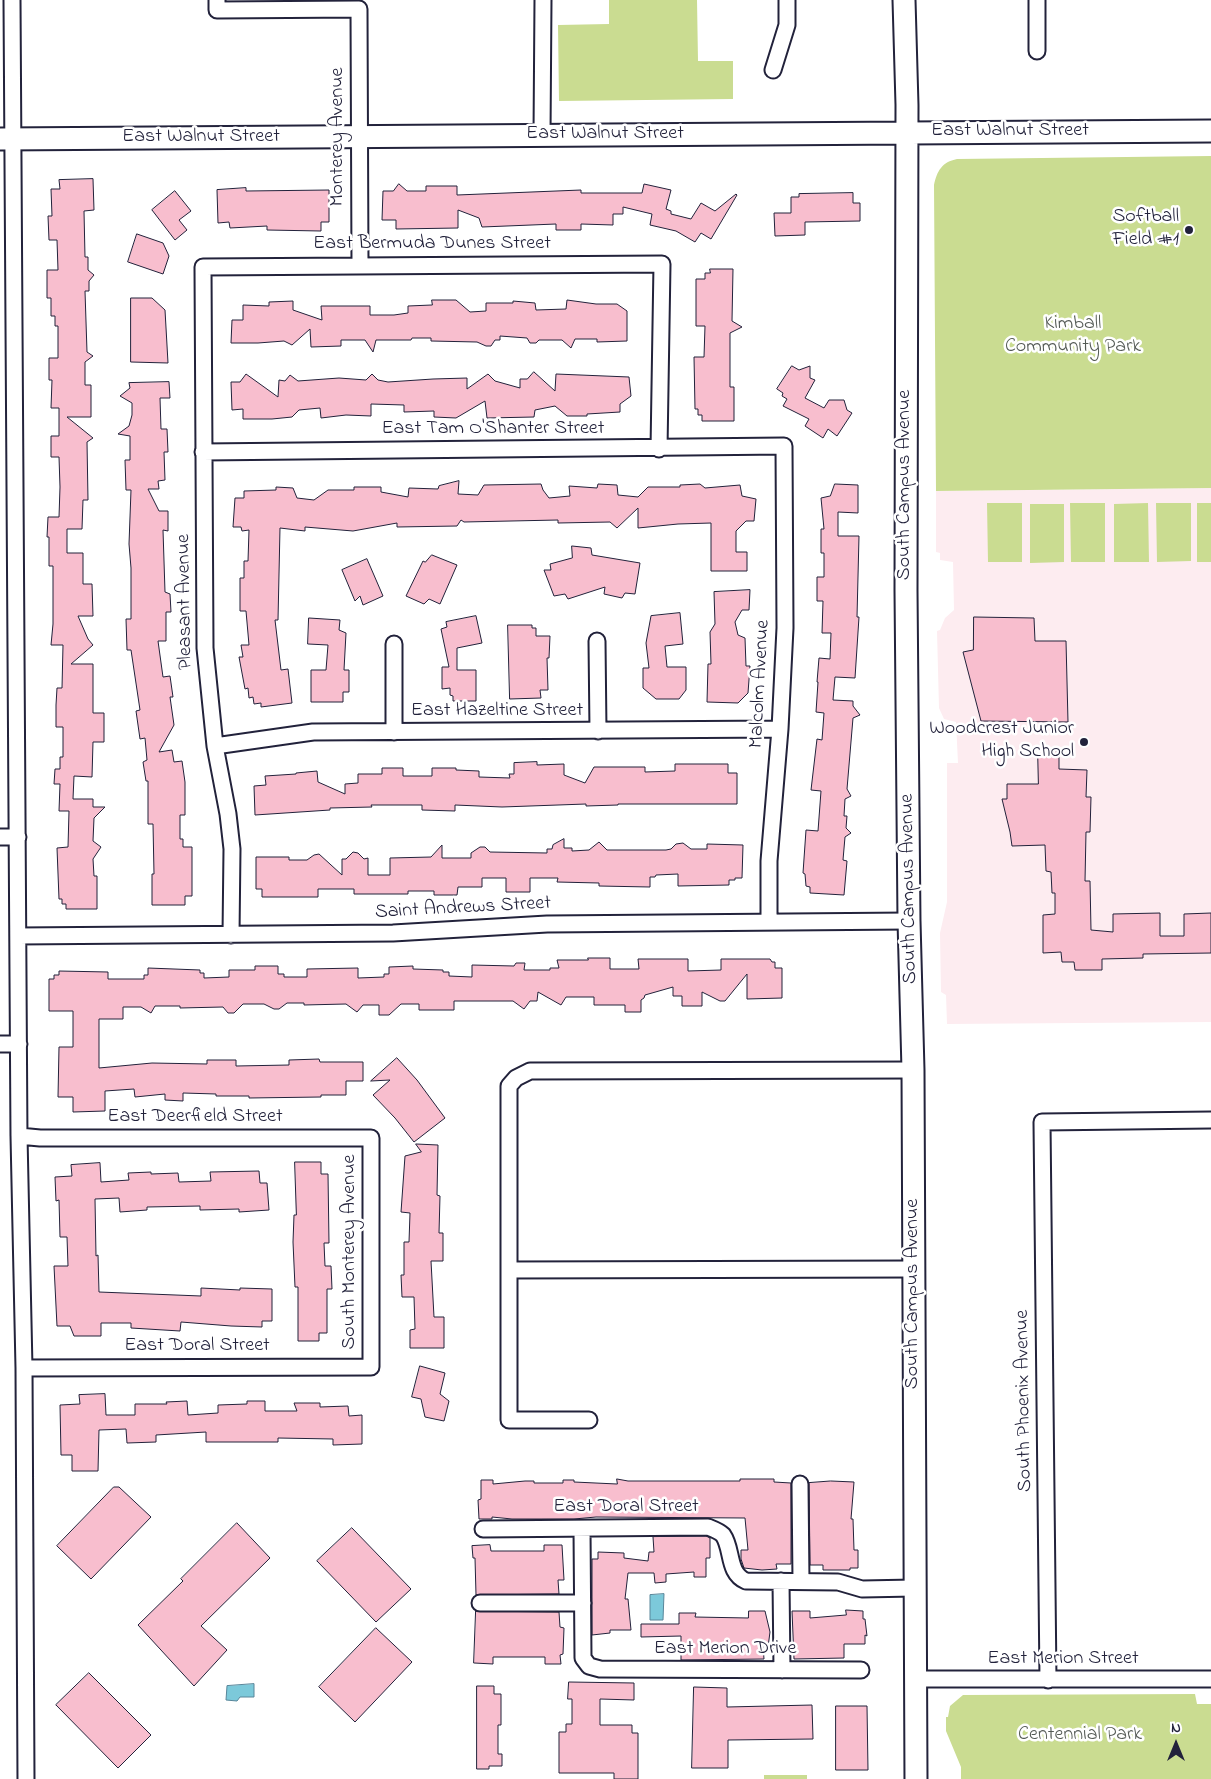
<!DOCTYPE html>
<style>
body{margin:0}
#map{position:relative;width:1211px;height:1779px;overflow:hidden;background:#fff;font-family:"Indie Flower",sans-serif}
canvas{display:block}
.north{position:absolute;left:1151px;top:1719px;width:50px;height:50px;-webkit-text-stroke:4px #fff;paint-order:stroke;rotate:0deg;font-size:14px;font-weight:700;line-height:20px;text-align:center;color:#22223b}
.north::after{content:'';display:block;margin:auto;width:18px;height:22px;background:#22223b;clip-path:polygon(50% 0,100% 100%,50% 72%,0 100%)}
</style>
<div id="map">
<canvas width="1211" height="1779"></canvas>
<div class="north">N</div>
</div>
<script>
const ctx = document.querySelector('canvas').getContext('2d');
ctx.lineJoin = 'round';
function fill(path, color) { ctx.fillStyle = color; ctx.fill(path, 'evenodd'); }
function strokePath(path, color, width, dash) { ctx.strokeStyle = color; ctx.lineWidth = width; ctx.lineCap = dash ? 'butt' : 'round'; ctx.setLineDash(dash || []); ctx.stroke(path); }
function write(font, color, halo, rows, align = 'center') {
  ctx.font = font + ' "Indie Flower",sans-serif'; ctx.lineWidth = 5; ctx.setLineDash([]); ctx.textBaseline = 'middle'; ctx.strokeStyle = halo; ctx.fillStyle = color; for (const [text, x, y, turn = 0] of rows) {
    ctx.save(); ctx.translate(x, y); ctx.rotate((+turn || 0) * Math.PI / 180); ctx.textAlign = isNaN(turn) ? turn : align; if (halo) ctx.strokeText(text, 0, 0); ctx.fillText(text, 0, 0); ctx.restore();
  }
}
fill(new Path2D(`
 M1211,488V1022L947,1024L946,995L941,992L940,933L947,902V763H958L956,722L944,719L939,708L937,631L940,630L945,618L954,610L953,562L940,560V553L936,552V491Z`), '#fdecf0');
fill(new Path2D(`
 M609,0H697L698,61H733V99L559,101L558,25L609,24Z
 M1211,156V488L936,491L934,185C937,171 942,162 957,159Z
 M987,503H1022V562H988Z
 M1070,503H1105V562H1071Z
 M1148,503L1149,562H1114V504Z
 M1156,503H1191V561L1157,562Z
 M1197,503H1211V562H1197Z
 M1030,504H1064V562L1030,563Z
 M1195,1694L1197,1704H1211V1779H961V1767L946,1731V1717H948L950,1706L963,1695Z
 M764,1775H807V1779H764Z`), '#cadc91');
const water = new Path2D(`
 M664,1594L663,1620H650V1595Z
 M254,1684V1697H240L237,1701L226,1700L227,1686Z`);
fill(water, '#7cc9da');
strokePath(water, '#58869a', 1);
const building = new Path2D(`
 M93,179L94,210L84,211L85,257H88V270L94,275L89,281V291H85L87,352L93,356L85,362V385H91V417H67L93,438L87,442L88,500H83L82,529H67V553H83V584H92L93,616H78L88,639L93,645L71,664H93V713H104V742H93L92,777L74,776L73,799H93V807H105L94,818L93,841L101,847L93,859L94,876H97V909H66V904H62V899H59L57,848L68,847L69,811H59L60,784H54L55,769H60V757H63V727H56V705L57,688H62L63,645H51L53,624V566H49V537H47L48,517H59L60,487L59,457H51V436H59V408H51L52,380H49V358H58V326H55V316H51V298H47V270H58L57,240H49L48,216H52L51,189H60L59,180Z
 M399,184L407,191H426V186H457V195L581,190V193H642L644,184L671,190L666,209L671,211V214L691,219L701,203L715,211L736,194L737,195L711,239L701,233L695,242L676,231L650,225L652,214L623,207V214H613V225L581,224V230H556V224L482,227L479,218L458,210V228L396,229V220H382L383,191H393Z
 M246,188V191L329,190V222H321V231L267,230V226L230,228L229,222L218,223L217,190Z
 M175,191L191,211L179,220L187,230L175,240L152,210Z
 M853,193V203H860V221L805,222V235L775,236L774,213H791V197H799V194Z
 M137,234L163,243L169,256L163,274L128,262Z
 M710,269H733L732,321L742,327L730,333V387H734V421H702V415H698V409H695L694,357H704L705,326H696V279H705V273H710Z
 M131,298H152L165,310L168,363L131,362Z
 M432,300H456L470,312L486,311V303H513V301L535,303L536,310L566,309L567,300L596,304H617L627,311V341L597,342V339H575L571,348L562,340H539L536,343H530L527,338L500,336V340H495L491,346H486L477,342L431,341V338H412L411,340H376L373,352L365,340H341V346L311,347L310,329L292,345L284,341L258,343H231L232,320H243V305L269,306V302L293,301V310L322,320L321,306H370V315H394L408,313V306L432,305Z
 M792,366L799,370L810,366V378L815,380L805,398L824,408L829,400H844L847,410L852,413L837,436L828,429L823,438L805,426L809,419L783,406L787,399L782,396L783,393L777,389Z
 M534,372L555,391L556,374L629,377L631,396L620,404V412L587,414V416H567L555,406L535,410L534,417L487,418L485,401L456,418L434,417V411L404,412V405L371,404V416L346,415L321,418L320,408L299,410L292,417L272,419H243V409L232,410L231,382H240L246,374L278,397L279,380L285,381L290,375L298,381L339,378L366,380L372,374L378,380L388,382L433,379L467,378V389L488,374L495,381L520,388V379H527Z
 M169,382L170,398H160L161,429H167L168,452H164L165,480L158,481L159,489H148L159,511H168V531L163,530L165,592L170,594L171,612H166V641H158L163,677L170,676L173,697H170L174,725L159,752L172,750L174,762L182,761L185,782V815H180V839H183V847H192V896H185V905H152V874H154L153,824H148V781H146L143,762L147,760L145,738L140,739L136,711L140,710L131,650H127L126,619H131V568L129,544L131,490H126L125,460H130V436L118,434L129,426L132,415V403L120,396L130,388L129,383Z
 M459,481L458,494L478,495L484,485L541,484L543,490L549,498L570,496L569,486L597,488L598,484L617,485L618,495L638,497L648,487H680V485L700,484L705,488L740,485L742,496L756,499L754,521H746L736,531V552H747V571H711V523L678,524L638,528V508L617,528L610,522L558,523V520L464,522L461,520L457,526L397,527V523L353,531L305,527V531L280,528L278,620H275L281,670L288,669L292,703L261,707V703L254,704L253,697L249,698L248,688L245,689L239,657H243L241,645H249L246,611H240V578H244V561H248L249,530L242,531L241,527H233L235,498H244V491L276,490V487L293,488L297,498L314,500L328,490H354V487H381V492L408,497L409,488L438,489L439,486Z
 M835,484L858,485V513L838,512V536H859L857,617H859L855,678L835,677L833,700L853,701V706L860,715L853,718L847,789L851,796L845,799L844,816H847L846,828L851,833L845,837L843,860L847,861L844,895L810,893V887L806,886L805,874L803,873L806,830L818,831L821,791L811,790L817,739L822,740L824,713L816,712L818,682H817L819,658L830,659L831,633H822L823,601H817V577H824V553H821V529H824L821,498L830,496Z
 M572,546L591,548L592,555L640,563L635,594L625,593L622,598L604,594L605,587L568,599L565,594L554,596L544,570H551L550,564L572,558Z
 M432,555L457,565L440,604L429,599L424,604L406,596L423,561L425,562Z
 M367,559L383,596L363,605L360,596L355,601L342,570Z
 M750,590L749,610H742L735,622L738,635L745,638L746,666H750L748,693L738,703L707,702L708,664H711L710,632L715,624L714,592Z
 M680,613L683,644L665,646L667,667H686V690L679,699H656L643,688V668H649L646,643L651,616Z
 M476,616L482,643L457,648V670H476V701H453V696L450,695V688L442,689V667H449L441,629L447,627L446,622Z
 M974,617L1034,618L1035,641H1066L1068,722L981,721L963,652L973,650Z
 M309,618L340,620L339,630L346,633L344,670H349V692H343V702H311V670H326L328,645L308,644Z
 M508,625H532V628H536V636H550L549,658H547L548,690H540L541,698L510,699Z
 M1038,751H1059V769L1087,770L1086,797H1091L1090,832H1086L1085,881H1090L1091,930L1113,932V914L1160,913V936H1184V914L1211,913V953L1143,954V958L1102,959V970H1075L1074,962H1062L1061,952L1043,953V915L1055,914V893H1052L1051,872L1046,871L1045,845L1012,846L1010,832L1002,799H1007V784H1038Z
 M537,762V765L564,764V775L585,783L594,767H645V772L675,771V764H728V773H737V804H618V805L586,806V804L502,807L455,805V811L422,810V805H371L372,807L330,808V810L255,815L254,786L266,785L265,776L296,774V773L317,771L318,782L345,794V784L358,783V774H382V768H403V776H432V768H456V770L479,771V777L510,778L509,774H514V763Z
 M564,839V848H572V851L589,850L599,842L607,850H666L671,849L676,844L683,843L691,849H707V844L743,845L742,878H735V880H729V885L678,886V874L656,875L655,877H650V887L599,886V883L557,882L558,878H530V892H506V878H482V887H458L457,895H434V891H408V894H354V889H318V897H262V889H256V857H289V860H307L314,855L319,854L342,875V859H346L353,852L358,853L364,859L368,858V875H390V858L431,857L442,845V858H471V853L480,847H485L490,852L547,853V849H552L553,845Z
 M588,958H610V969H639L638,959H688V971L721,970V959H770L772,962H775V968H782V998L747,999V974L725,1001H720L702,992V1006H682V996H673V987L645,995L644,998L641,1000V1012H625V1005H594V997H566L561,1005L538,992L537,1001H530L524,1009L513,1001H454V1010H419V1004H401L389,1015H379V1005H363L357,1012L346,1004L304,1005V1003H287L279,1009H274L264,1004H243L234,1013H228L223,1007L180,1008V1006H155L151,1013L141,1007H123V1019H99V1068L152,1063L207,1064V1060H236V1066L289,1065V1060L319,1059L320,1062H363V1081H346V1095H321V1097L249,1098V1096H216V1094L183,1093V1101L165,1100V1094L135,1097L134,1089L105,1091V1111L73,1112V1097H58L59,1047H73V1011H49V979H54V975H59V971L108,972V979H144V975H148V968L200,970V973H204V978L229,977V970H255V966H278V974H284V977H307V969L358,968V978L384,977V974H389V967L413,966V969L443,970V972H449V976L472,977V965L514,966L516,963H525L524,970H550V968H559L557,960H588Z
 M397,1058L417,1080L445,1118L414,1142L395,1118L373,1095L390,1080L371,1081Z
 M416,1144L438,1145L437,1195L440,1196L439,1233H443V1261H431L434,1317H444V1348H410V1330L415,1329L414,1297H402L401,1275H404V1242H409L410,1213L401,1212L405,1156L421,1152Z
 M295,1162H321V1174H328L329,1243H324L325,1266H331L332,1289H327V1333H319V1341H298V1287H295L293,1242L294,1215H296Z
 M100,1163L101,1182L129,1180L128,1173L151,1172V1174L178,1173L179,1182L211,1181L210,1172L259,1171L260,1183H267L269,1210L239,1212V1209L200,1210V1206L147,1207V1210L120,1212L119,1198L95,1199L96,1256L98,1255L99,1292L201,1296V1288L240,1290V1288L272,1289V1321H262V1327L231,1326L181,1322L180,1331L131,1328V1323H101V1336H74L70,1326H57L54,1266H68L67,1237H60L59,1200L56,1201L55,1177L72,1176L71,1165Z
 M420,1366L445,1373L440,1394L449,1401L444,1421L425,1417L421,1399L412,1397Z
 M105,1394L106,1415H135V1404H167L166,1402L187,1401L188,1415L218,1413V1405L247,1404V1401H265V1411H297L294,1403H320V1407L348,1406L349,1416L362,1415V1444L333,1445V1439L278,1438V1442H206V1432L156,1435V1442L127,1443L126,1429L99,1430L98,1471H72V1455H61L60,1405L80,1404L79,1395Z
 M617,1479L628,1481H740V1479H774V1482L791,1483V1564H776L777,1569L762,1570L744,1568L741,1559V1550H748L745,1518L596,1517L574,1519H512L492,1517V1519H479L478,1500L481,1499V1480H493V1484L525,1481H534V1483H563V1480H574V1482L617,1484Z
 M831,1481L854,1482L851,1519H853L854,1550H858V1568H850V1570H823V1565H810L809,1483Z
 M114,1487H119L151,1517L91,1579L57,1546Z
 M237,1523L270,1558L201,1626L227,1650L194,1686L138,1625L183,1581L181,1579Z
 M352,1528L411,1589L376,1622L317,1561Z
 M706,1536L710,1538V1558H706V1577H694V1572L666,1574V1582L655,1583L654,1573H628L625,1599H628L631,1630H610V1633L592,1635V1559H598V1552L624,1553V1558L648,1561L649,1552H654L653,1537Z
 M490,1545L491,1551H544V1545H562L564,1580H558L559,1594L476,1595L475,1558H473L472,1546Z
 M846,1610L863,1611V1619H865L867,1636L865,1635V1644H844V1658L794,1659L792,1611H810V1618L846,1615Z
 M476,1611L559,1612L560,1627L564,1628L563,1654L560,1655L561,1664H545V1657H493V1664L474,1663Z
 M749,1611H765L770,1632L768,1647L763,1646L764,1659L681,1660V1636L641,1637V1624H679V1613H696L695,1617L748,1618Z
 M376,1628L412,1662L355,1722L319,1687Z
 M89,1673L151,1735L118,1768L56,1705Z
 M569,1682L634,1683V1700L600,1699V1725H632V1733H638V1779H614V1773H559V1732H566V1724H572V1699H568Z
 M477,1686H494V1694H501V1725H498V1754H502V1766H489V1769H477Z
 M694,1687L727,1688V1707L812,1705L813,1739L728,1740V1768H692Z
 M836,1706H867L868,1770H836Z`);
fill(building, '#f8bece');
strokePath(building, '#22223b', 1);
const street = new Path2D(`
 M12,0L19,1136L24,1368L26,1779
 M217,0V10L359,9L360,266
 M1037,0V51
 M773,70L787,25V0
 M542,135L543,0
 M203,452L784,446L785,628L780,729L769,861V922
 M597,641L598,731
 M394,644V732
 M215,746L313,732L780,729
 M0,837H18
 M231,935L232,849L228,814L215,746L205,648L203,267L662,264L659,449
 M18,936L393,933L547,924L909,921
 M0,1044H19
 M19,1136L40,1138H371V1367L24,1368
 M509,1270L914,1269
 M589,1420H509V1086L516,1078L530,1071L913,1070
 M800,1484L801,1581
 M483,1529L708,1527C713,1529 719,1531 723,1535C733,1549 727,1573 746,1581L838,1582L862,1589L914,1588
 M582,1529L583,1658L589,1666L600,1669L861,1670
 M781,1581L782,1670
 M480,1603H583
 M915,1679H1211
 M1048,1680L1042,1122L1211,1120`);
const secondary = new Path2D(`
 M904,0L907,105L906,590L909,921L913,1070L916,1779
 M0,139L1211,131`);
strokePath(street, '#22223b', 19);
strokePath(secondary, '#22223b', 25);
strokePath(street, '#fff', 15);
strokePath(secondary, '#fff', 21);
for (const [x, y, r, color] of [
 [1189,230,5,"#22223b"],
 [1084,742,5,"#22223b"]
]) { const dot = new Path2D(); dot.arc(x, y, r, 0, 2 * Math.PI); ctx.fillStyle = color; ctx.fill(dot); strokePath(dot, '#fff', 2); }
write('20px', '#22223b', '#fff', [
 ["East Walnut Street",1010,132],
 ["East Walnut Street",605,135],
 ["Monterey Avenue",339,137,-90],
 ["East Walnut Street",201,138],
 ["East Bermuda Dunes Street",432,245],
 ["East Tam O'Shanter Street",493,430],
 ["South Campus Avenue",906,485,-90],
 ["Pleasant Avenue",186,602,-91],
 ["Malcolm Avenue",761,684,-87],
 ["East Hazeltine Street",497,712],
 ["South Campus Avenue",910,889,-91],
 ["Saint Andrews Street",463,909,-3],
 ["East Deerfield Street",195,1118],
 ["South Monterey Avenue",351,1252,-90],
 ["South Campus Avenue",914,1294,-90],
 ["East Doral Street",197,1347],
 ["South Phoenix Avenue",1025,1401,-91],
 ["East Doral Street",626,1508],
 ["East Merion Drive",725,1650],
 ["East Merion Street",1063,1660]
]);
write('20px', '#22223b', '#fff', [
 ["Softball",1179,218],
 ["Field #1",1179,241],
 ["Woodcrest Junior",1074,730],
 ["High School",1074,753]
], 'right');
write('20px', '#545a55', '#fff', [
 ["Kimball",1073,325],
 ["Community Park",1073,348],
 ["Centennial Park",1080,1736]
]);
</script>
